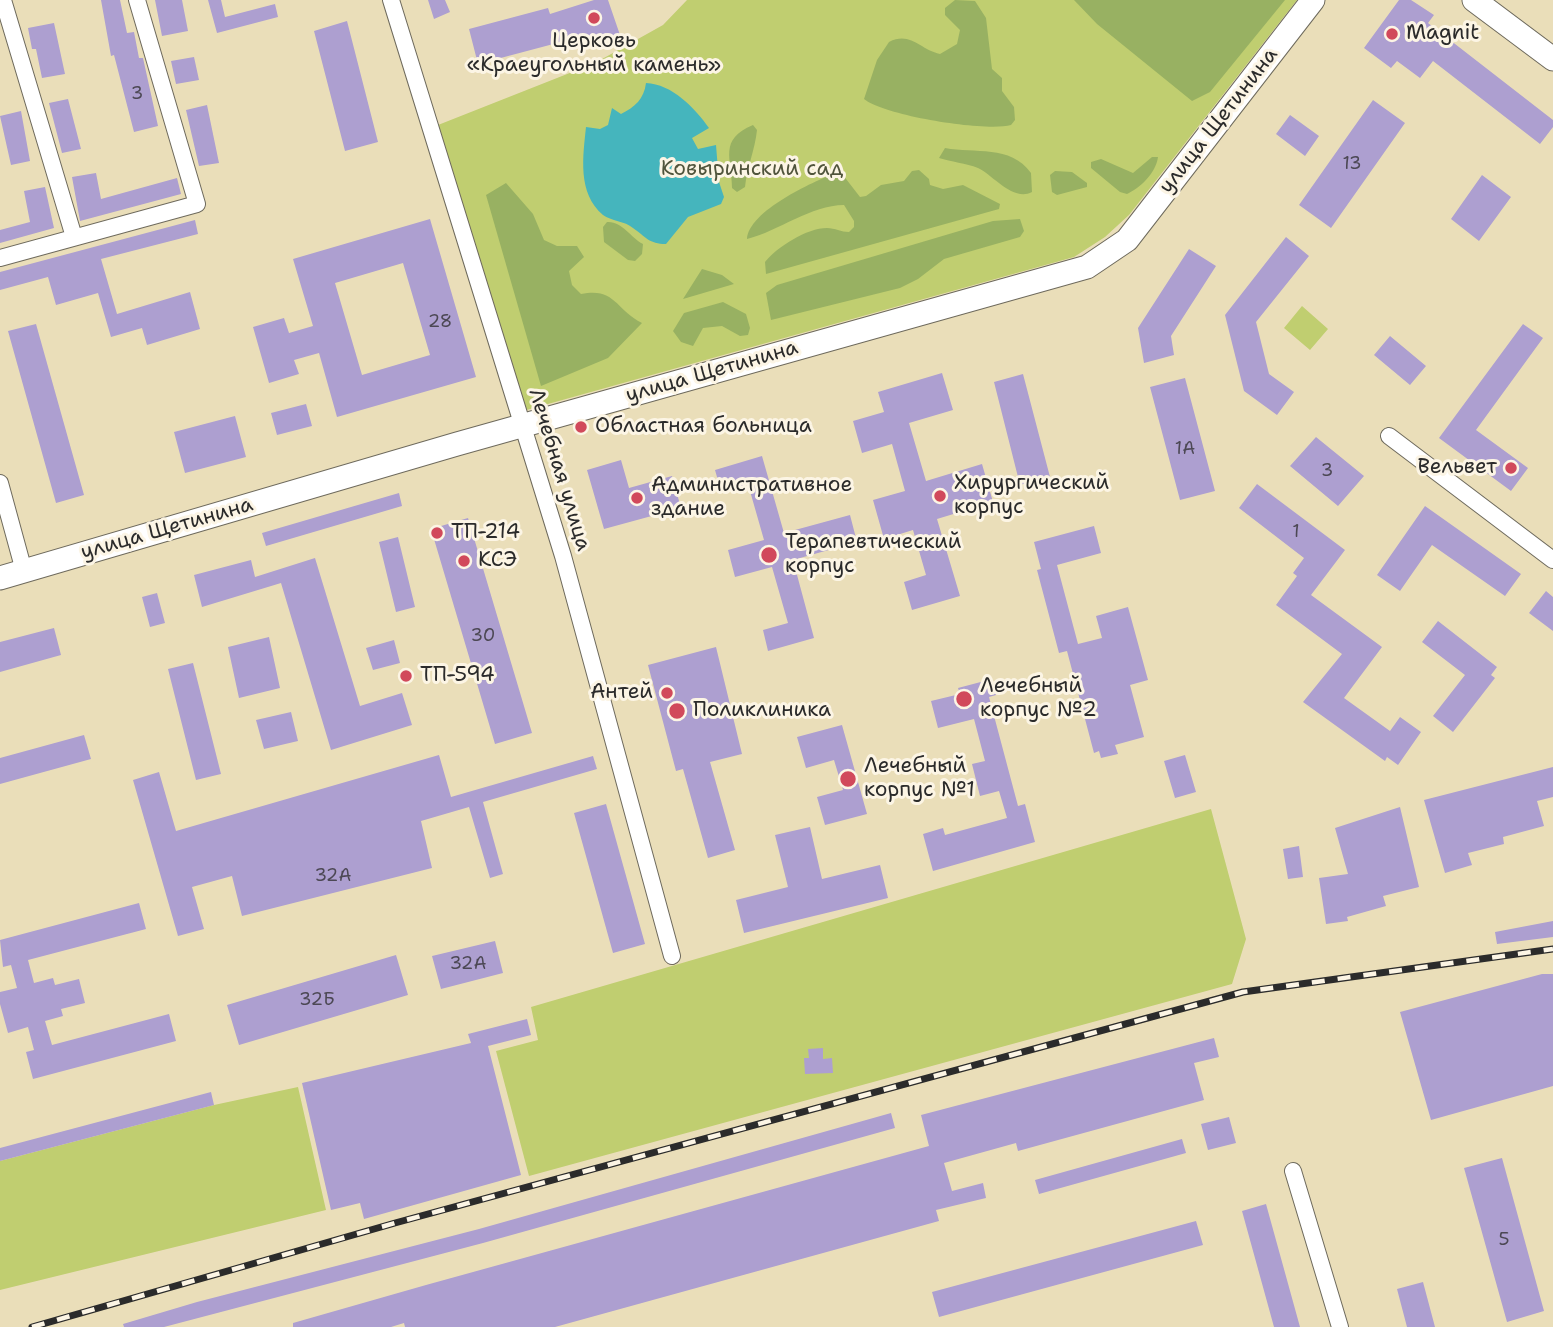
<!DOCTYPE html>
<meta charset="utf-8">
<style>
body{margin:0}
canvas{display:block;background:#eadeb9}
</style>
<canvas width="1553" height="1327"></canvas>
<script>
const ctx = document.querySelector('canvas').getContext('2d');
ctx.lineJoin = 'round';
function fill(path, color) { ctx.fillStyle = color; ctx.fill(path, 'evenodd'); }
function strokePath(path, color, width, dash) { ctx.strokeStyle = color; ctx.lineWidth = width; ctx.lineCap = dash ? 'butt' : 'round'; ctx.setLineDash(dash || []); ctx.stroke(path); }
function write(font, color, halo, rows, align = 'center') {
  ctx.font = font + ' "Shantell Sans",sans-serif'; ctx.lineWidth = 6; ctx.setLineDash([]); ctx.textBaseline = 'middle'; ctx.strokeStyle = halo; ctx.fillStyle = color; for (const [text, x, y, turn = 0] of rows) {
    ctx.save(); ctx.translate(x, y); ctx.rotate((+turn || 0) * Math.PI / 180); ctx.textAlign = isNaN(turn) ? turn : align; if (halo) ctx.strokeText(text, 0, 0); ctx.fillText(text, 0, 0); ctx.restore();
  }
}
fill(new Path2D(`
 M687,0H1297L1129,215L1105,237L1074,257L523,411L438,125L595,63L663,25Z
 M1302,306L1328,329L1310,350L1284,328Z
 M1211,809L1246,939L1232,984L529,1176L496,1051L538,1040L531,1007Z
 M298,1087L326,1210L0,1290V1161L214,1105Z`), '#c0ce70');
fill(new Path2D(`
 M955,0L975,1L986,18L992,69L1002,78V91L1014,107L1015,120L1011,125C986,132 885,116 864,99L877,60L889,42C911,31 920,50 940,54L957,44L960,30L945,15V8Z
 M1074,0H1285L1210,92L1192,101L1097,24Z
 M753,125L757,130C755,150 747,167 745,187L737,192L732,188C732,158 718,140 753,125Z
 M945,148C975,154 1010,144 1031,173L1032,192C1013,202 993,175 978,168C966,163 951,162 939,158Z
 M1152,157H1158C1156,173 1140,188 1127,194L1120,192L1091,168V162L1101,159L1133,173Z
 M919,170L929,179L930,185L943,189L963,185L1000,204L999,209L766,274L765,262C777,247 807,228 827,228C835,228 841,232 849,232L854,227V221L844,205C811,205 779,231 747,239C749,211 812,182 836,173L843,175L860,197L866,196L881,185L904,181L912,171Z
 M1055,171L1072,172L1087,183V187L1057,195L1052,192L1050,175Z
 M506,183L533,214L544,240L557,246H577L584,257L569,271L572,285L581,294C615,287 615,309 642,323L608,358L541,386L486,195Z
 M1020,219L1024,231L1020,237L944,259L918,279L900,288L771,320L766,293L777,285L993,221Z
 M607,222C622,221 630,237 643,244L642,254L635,261L628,260L604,242L603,227Z
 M702,269L722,275L734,284L683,299Z
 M723,302L746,314L750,328L748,335L740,336L722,326L703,328L693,346L681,342L673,331L684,313Z`), '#98b162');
fill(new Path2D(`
 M646,83C672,84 695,108 709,128L692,138L698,149L716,145L719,182L724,197L721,204L688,217L666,244C649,244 646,237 633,228C625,221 611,221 603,215C577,193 583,156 586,127L600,129L608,125L612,108L621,114C635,107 644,99 646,83Z`), '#45b5bd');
fill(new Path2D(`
 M101,0H120L127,33L134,32L139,58H143L158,126L134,132L114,55L111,56Z
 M155,0H182L188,31L162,36Z
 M208,0H221L225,17L275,4L278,17L217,33Z
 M428,0H445L450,12L434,19Z
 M594,0H608L620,35L579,49L576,38L478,64L469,29L548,8L550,14Z
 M1399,0H1411L1434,15L1428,23L1553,120V127L1540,144L1433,61L1420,78L1397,61L1391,68L1364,48Z
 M347,21L378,142L345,151L314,31Z
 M54,23L65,74L42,78L36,49H32L28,28Z
 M194,57L199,80L176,84L171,61Z
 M68,99L81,149L62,153L49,103Z
 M1373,100L1405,123L1331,228L1299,205Z
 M207,105L219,163L199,166L186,110Z
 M21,111L30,161L11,165L0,116Z
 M1290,115L1319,136L1305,156L1276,134Z
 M96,173L101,199L177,178L181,194L80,221L72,177Z
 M1482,175L1511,197L1479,241L1451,219Z
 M45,187L54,228L0,243V230L30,222L24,191Z
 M430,219L476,377L337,417L319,353L294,360L299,374L269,383L253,327L284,318L289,333L313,326L293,259ZM403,263L430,355L362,375L335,283Z
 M195,220L198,234L101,259L117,314L190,292L200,329L147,345L142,328L111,337L98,293L56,305L48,277L0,290V272Z
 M1286,237L1309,256L1256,322L1269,374L1294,392L1277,415L1244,391L1225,315Z
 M1189,249L1216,266L1171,336L1174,355L1144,363L1138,328Z
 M36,324L84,495L56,503L8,331Z
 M1523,324L1543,338L1476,430L1528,468L1511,491L1439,438Z
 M1390,336L1426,366L1410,385L1374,355Z
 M942,373L953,410L909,423L926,481L982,464L993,502L937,519L960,596L912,610L904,582L926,575L913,530L884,539L873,500L905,491L892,444L862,453L853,421L884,412L878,392Z
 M1023,374L1050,477L1020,485L994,382Z
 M1185,378L1215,491L1180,500L1150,387Z
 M306,404L312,426L277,435L271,413Z
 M235,416L246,457L185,473L174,432Z
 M1316,437L1364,476L1338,506L1290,466Z
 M762,456L784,533L850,515L857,542L793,560L814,638L768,651L763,630L788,623L772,567L735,577L728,550L764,540L748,484L721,491L715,470Z
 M621,460L629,488L672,476L681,508L604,529L587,470Z
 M1257,484L1345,550L1311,595L1382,647L1344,698L1390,731L1400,717L1421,732L1398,765L1387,757L1385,761L1303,702L1342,654L1276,605L1297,576L1293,573L1304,558L1239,508Z
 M399,493L402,506L266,546L262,533Z
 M1425,506L1521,574L1505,596L1432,545L1400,591L1377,575Z
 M468,518L532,733L495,744L431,529Z
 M1094,526L1101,553L1057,565L1078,644L1102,638L1096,616L1128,607L1148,680L1130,685L1144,737L1115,745L1118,754L1101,758L1099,751L1094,753L1067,651L1059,653L1037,570L1041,569L1034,542Z
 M398,537L415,607L396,612L379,542Z
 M315,558L360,706L402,693L412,725L331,750L281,583L202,607L194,575L251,560L255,577Z
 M1546,591L1553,597V631L1529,613Z
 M157,593L165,623L150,627L142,597Z
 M1438,621L1497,667L1491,675L1495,678L1453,732L1433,716L1465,675L1422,642Z
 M54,628L61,655L0,672V642Z
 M269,637L280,688L239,698L228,647Z
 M394,640L400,663L373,670L366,648Z
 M716,647L742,754L710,762L735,850L708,858L683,769L676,771L648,665Z
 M193,663L221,774L196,780L168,669Z
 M992,679L996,695L989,697L1018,806L1025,804L1035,842L933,871L923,834L943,828L945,835L1007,818L999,791L980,796L972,764L985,761L974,719L938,728L931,701L960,694L958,688Z
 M291,712L298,741L264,749L256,720Z
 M842,725L867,814L825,825L817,797L843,790L834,760L806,768L797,737Z
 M84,735L91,759L0,784V758Z
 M439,755L451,797L593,756L597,769L483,802L503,874L490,878L469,807L421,821L432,868L242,916L232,876L192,887L204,929L178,936L133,780L159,772L176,831Z
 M1185,755L1196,792L1175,798L1164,761Z
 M1553,767V797L1537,801L1544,826L1503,837L1504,844L1468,853L1472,865L1445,873L1424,800Z
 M606,804L645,944L613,953L574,813Z
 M1400,807L1419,887L1383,896L1386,906L1347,917L1348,921L1326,924L1319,878L1348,874L1335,828Z
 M810,827L822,879L880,865L888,898L744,933L736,900L788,887L775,835Z
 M1299,846L1303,877L1288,879L1283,849Z
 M139,903L146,929L28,960L34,983L53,978L55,985L79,979L85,1003L61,1009L63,1016L45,1021L52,1045L169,1014L176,1041L33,1079L26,1052L34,1050L28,1027L8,1033L0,1004V992L17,988L11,965L3,967L0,940Z
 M1553,921V937L1497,944L1495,932Z
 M495,941L503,973L441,989L432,956Z
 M396,955L408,995L239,1045L227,1005Z
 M1542,974H1553V1086L1431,1120L1400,1012Z
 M527,1019L531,1035L488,1046L521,1175L364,1219L360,1203L331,1210L302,1083L471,1043L468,1034Z
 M1214,1038L1219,1057L1194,1063L1204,1100L1018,1151L1016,1143L944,1163L952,1191L983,1183L986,1198L936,1210L939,1221L555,1327H405L404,1323L391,1327H293V1323L426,1285L929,1146L921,1115Z
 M823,1048V1059L832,1058L833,1073L805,1074L804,1058H809L808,1049Z
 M211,1092L214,1105L0,1161V1148Z
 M891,1113L895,1128L483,1243L164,1327H124L123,1324L197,1302L479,1229Z
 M1229,1117L1236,1143L1208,1150L1201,1124Z
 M1182,1139L1186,1153L1039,1194L1035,1180Z
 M1502,1158L1544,1311L1507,1322L1464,1168Z
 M1266,1204L1300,1327H1274L1242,1211Z
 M1196,1221L1203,1245L939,1317L932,1292Z
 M1423,1282L1435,1327H1407L1397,1289Z`), '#ad9fd0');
const street = new Path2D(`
 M3,0L74,237
 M391,0L563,556L672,956
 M0,258L197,204L137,0
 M1389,436L1553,560
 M0,483L24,571
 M1293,1171L1340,1327`);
const secondary = new Path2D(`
 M1474,0L1553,59
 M0,578L457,444L1087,267L1127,240L1313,0`);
strokePath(street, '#6e6a5d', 18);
strokePath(secondary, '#6e6a5d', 25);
strokePath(street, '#fff', 16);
strokePath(secondary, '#fff', 23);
const rail = new Path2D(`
 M32,1327L395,1223L1243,992L1553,949`);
strokePath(rail, '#2b2b2b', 7);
strokePath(rail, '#fcf5e5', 4.5, [13]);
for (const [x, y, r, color] of [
 [594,18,7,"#d1495b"],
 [1392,34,7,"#d1495b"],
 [581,427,7,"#d1495b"],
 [1511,468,7,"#d1495b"],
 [940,496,7,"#d1495b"],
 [637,498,7,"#d1495b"],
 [437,533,7,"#d1495b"],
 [769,555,9,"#d1495b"],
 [464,561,7,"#d1495b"],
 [406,676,7,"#d1495b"],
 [667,693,7,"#d1495b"],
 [964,699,9,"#d1495b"],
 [677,711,9,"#d1495b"],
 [848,779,9,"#d1495b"]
]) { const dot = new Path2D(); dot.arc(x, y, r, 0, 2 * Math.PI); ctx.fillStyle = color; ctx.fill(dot); strokePath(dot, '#fcf5e5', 2.5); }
write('18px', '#4c4854', null, [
 ["3",137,94],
 ["13",1352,164],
 ["28",440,322],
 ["1А",1185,449],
 ["3",1327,471],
 ["1",1296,532],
 ["30",483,636],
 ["32А",333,876],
 ["32А",468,964],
 ["32Б",317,1000],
 ["5",1504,1240]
]);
write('21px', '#2b2b2b', '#fcf5e5', [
 ["Magnit",1406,34],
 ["Церковь",594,42,"center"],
 ["«Краеугольный камень»",594,66,"center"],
 ["Областная больница",595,427],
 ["Вельвет",1497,468,"right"],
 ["Хирургический",954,484],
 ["корпус",954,508],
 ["Административное",651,486],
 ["здание",651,510],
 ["ТП-214",451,533],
 ["Терапевтический",785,543],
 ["корпус",785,567],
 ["КСЭ",478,561],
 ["ТП-594",420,676],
 ["Лечебный",980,687],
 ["корпус №2",980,711],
 ["Антей",653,693,"right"],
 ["Поликлиника",693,711],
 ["Лечебный",864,767],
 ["корпус №1",864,791]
], 'left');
write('21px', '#2b2b2b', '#fcf5e5', [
 ["улица Щетинина",1219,121,-52],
 ["улица Щетинина",712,372,-16],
 ["Лечебная улица",559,470,73],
 ["улица Щетинина",167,529,-16]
]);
write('21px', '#50543c', '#fcf5e5', [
 ["Ковыринский сад",752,170]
]);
</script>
